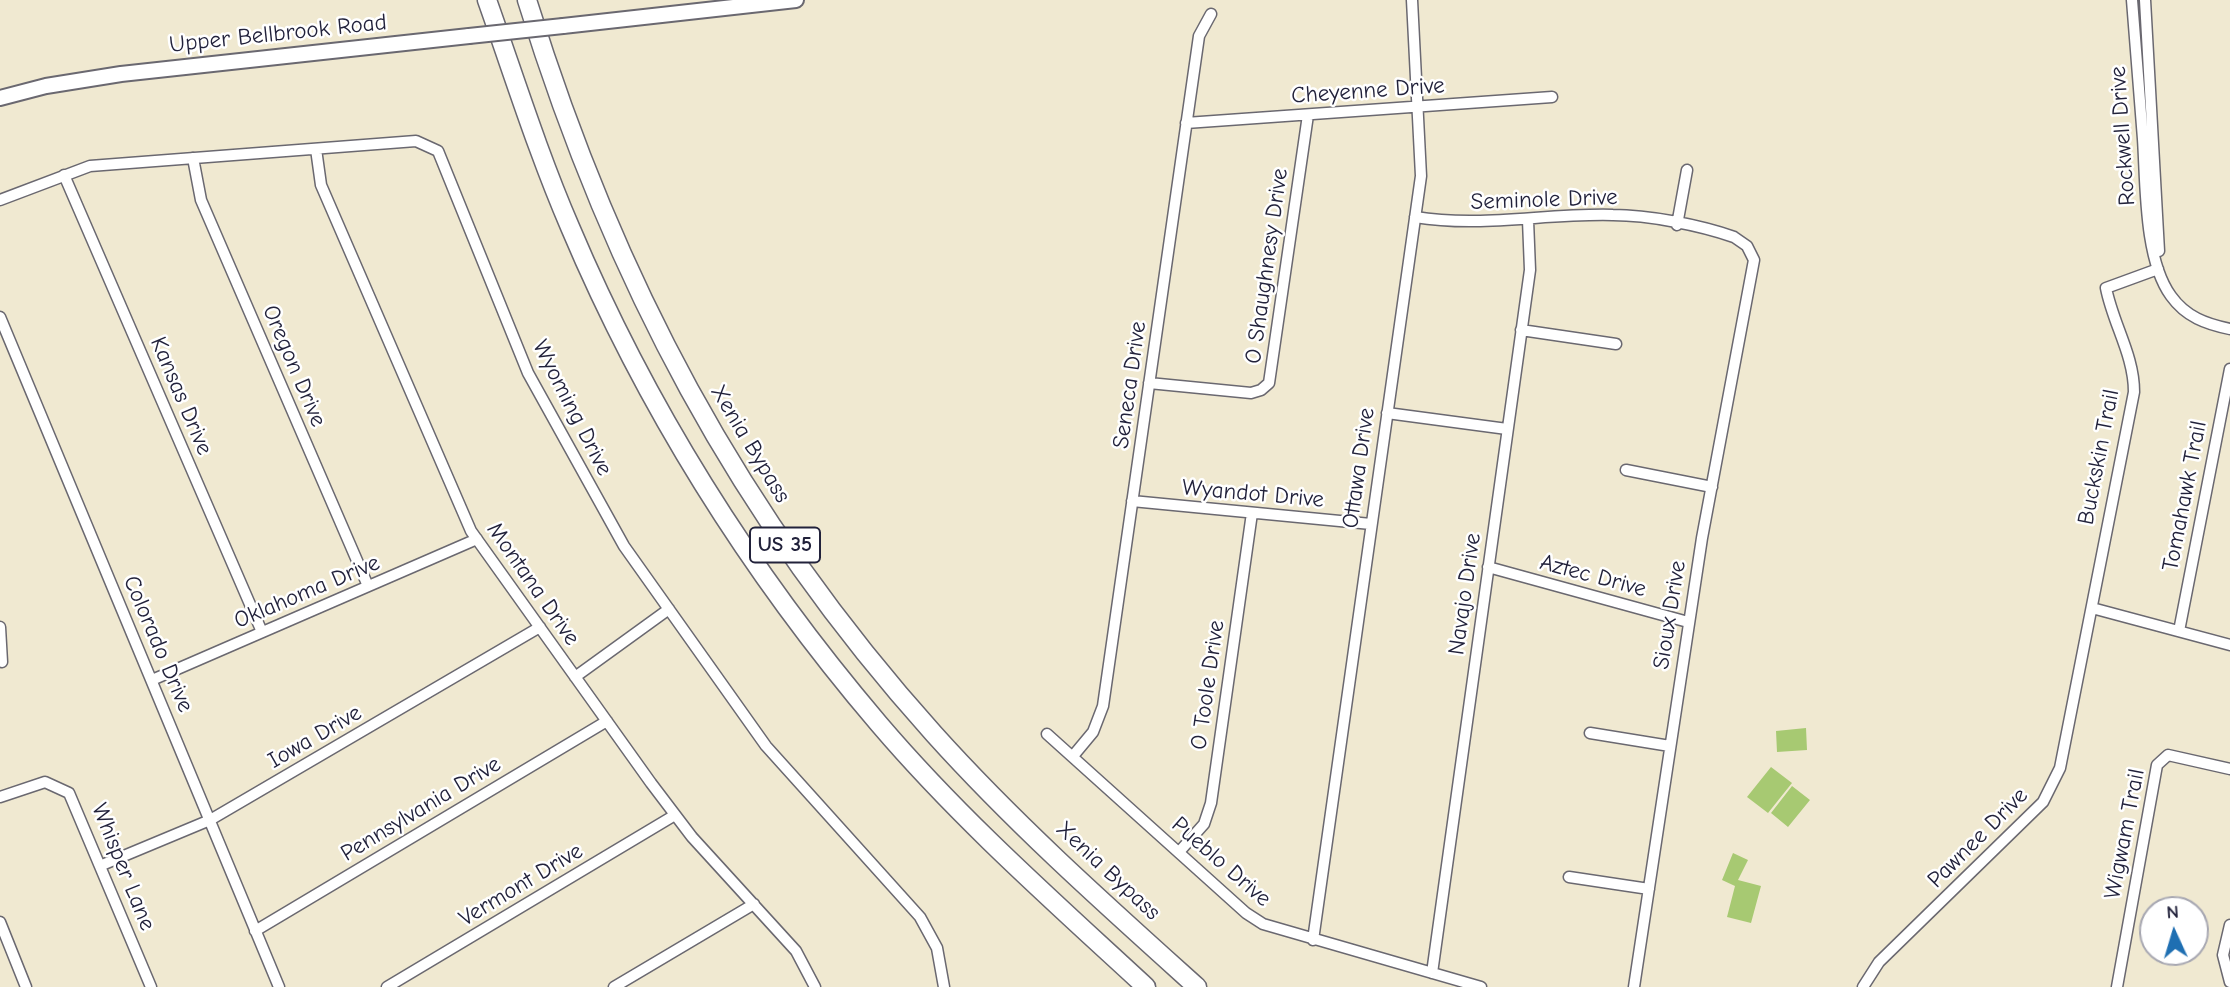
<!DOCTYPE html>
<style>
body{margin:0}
#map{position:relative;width:2230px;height:987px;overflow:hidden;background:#f0e9d1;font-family:"Comic Neue",sans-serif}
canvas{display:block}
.north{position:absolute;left:2139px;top:896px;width:70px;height:70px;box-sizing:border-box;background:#fff;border:2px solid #a7a7b1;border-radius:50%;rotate:356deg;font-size:19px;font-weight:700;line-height:28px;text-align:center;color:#22223b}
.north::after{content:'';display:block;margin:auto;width:24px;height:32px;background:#1f6fb2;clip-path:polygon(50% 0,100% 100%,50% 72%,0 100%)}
</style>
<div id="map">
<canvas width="2230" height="987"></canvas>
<div class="north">N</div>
</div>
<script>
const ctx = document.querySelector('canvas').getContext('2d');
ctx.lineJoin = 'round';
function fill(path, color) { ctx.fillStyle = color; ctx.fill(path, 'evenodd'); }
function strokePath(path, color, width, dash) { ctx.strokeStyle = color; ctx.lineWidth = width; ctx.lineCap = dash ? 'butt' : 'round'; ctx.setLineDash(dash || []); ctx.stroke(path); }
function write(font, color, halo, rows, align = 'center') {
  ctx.font = font + ' "Comic Neue",sans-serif'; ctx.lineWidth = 5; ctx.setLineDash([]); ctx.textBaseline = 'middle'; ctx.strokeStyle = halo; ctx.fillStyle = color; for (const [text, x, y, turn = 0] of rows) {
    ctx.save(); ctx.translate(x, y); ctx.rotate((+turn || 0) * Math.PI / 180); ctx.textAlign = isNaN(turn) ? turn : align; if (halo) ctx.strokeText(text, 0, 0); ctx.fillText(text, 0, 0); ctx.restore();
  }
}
fill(new Path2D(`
 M1806,728L1807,750L1777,752L1776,731Z
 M1771,767L1792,783L1768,813L1747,797Z
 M1792,786L1810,800L1788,827L1771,813Z
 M1733,853L1748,860L1738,880L1761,886L1751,923L1727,917L1735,886L1722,880Z`), '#a7c972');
const minor = new Path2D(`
 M2132,0C2136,46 2139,93 2143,139C2146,184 2144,259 2171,296C2186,317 2206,324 2230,329
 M2145,0L2159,251
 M1186,123L1552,97
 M316,149L321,185L471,531L651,783L692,837L796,951L815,987
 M193,158L201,200L368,586
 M64,175L262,632
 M0,200L90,166L416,141L438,151L528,373L624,546L766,746L920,917L937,948L944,987
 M1415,217C1482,228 1546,213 1613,215C1648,215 1700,225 1734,237L1747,246L1754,260L1702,538L1634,987
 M1677,225L1687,170
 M0,317L279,987
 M1521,330L1616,344
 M1149,383L1251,393L1261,390L1269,383L1308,115
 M1387,413L1507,429
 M1626,470L1712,487
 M1132,501L1371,524
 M1488,567L1688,622
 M2092,608L2230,645
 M0,627L2,662
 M2179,631L2230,369
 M575,677L669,609
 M152,680L477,539
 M1590,733L1670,746
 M1047,734L1246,913L1263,924L1481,987
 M1073,756L1093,732L1103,706L1199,36L1211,14
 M0,797L45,782L69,793L151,987
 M1179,852L1204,824L1211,803L1252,513
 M102,865L210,820L540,627
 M1569,877L1649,889
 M0,922L26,987
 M2230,925L2223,955L2230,982
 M255,931L607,721
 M1313,940L1421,176L1412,0
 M1432,973L1530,270L1528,220
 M387,987L675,815
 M614,987L754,904
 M1863,987L1879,962L2043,802L2060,768L2134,392C2134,355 2113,324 2106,288L2158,269
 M2117,987L2157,765L2168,755L2230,769`);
const secondary = new Path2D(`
 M563,26L796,0
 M0,98L46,86L121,74L469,36`);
const motorway = new Path2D(`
 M487,0C514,76 538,153 570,227C646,407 752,575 879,724C960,819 1054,902 1146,987
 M527,0C613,278 738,516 934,734C1015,824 1107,906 1197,987`);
strokePath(minor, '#6a6870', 13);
strokePath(secondary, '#6a6870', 18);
strokePath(motorway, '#6a6870', 21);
strokePath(minor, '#fff', 10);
strokePath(secondary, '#fff', 14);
strokePath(motorway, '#fff', 18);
const secondaryBridge = new Path2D(`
 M469,36L563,26`);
strokePath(secondaryBridge, '#6a6870', 18, []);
strokePath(secondaryBridge, '#fff', 14);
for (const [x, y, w] of [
 [785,545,70]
]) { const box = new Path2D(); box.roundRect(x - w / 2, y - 17.5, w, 35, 5); ctx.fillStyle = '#fff'; ctx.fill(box); strokePath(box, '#22223b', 2); }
write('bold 21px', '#22223b', null, [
 ["US 35",785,545]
]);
write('23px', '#22223b', '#fff', [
 ["Upper Bellbrook Road",278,34,-6],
 ["Cheyenne Drive",1368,91,-4],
 ["Rockwell Drive",2123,136,-94],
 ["Seminole Drive",1544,200,-2],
 ["O Shaughnesy Drive",1267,266,-82],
 ["Oregon Drive",294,366,67],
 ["Seneca Drive",1130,385,-82],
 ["Kansas Drive",181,396,67],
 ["Wyoming Drive",572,408,63],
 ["Xenia Bypass",750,444,59],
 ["Buckskin Trail",2099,457,-79],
 ["Ottawa Drive",1359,468,-82],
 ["Wyandot Drive",1253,494,5],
 ["Tomahawk Trail",2185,496,-79],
 ["Aztec Drive",1593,576,15],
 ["Montana Drive",533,584,55],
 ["Oklahoma Drive",307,592,-23],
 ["Navajo Drive",1465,594,-82],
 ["Sioux Drive",1670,615,-81],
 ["Colorado Drive",158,644,67],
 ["O Toole Drive",1208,685,-82],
 ["Iowa Drive",315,737,-30],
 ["Pennsylvania Drive",421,809,-31],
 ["Wigwam Trail",2125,834,-79],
 ["Pawnee Drive",1978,838,-45],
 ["Pueblo Drive",1221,862,41],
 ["Whisper Lane",123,867,68],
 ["Xenia Bypass",1108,871,43],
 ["Vermont Drive",521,885,-31]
]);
</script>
